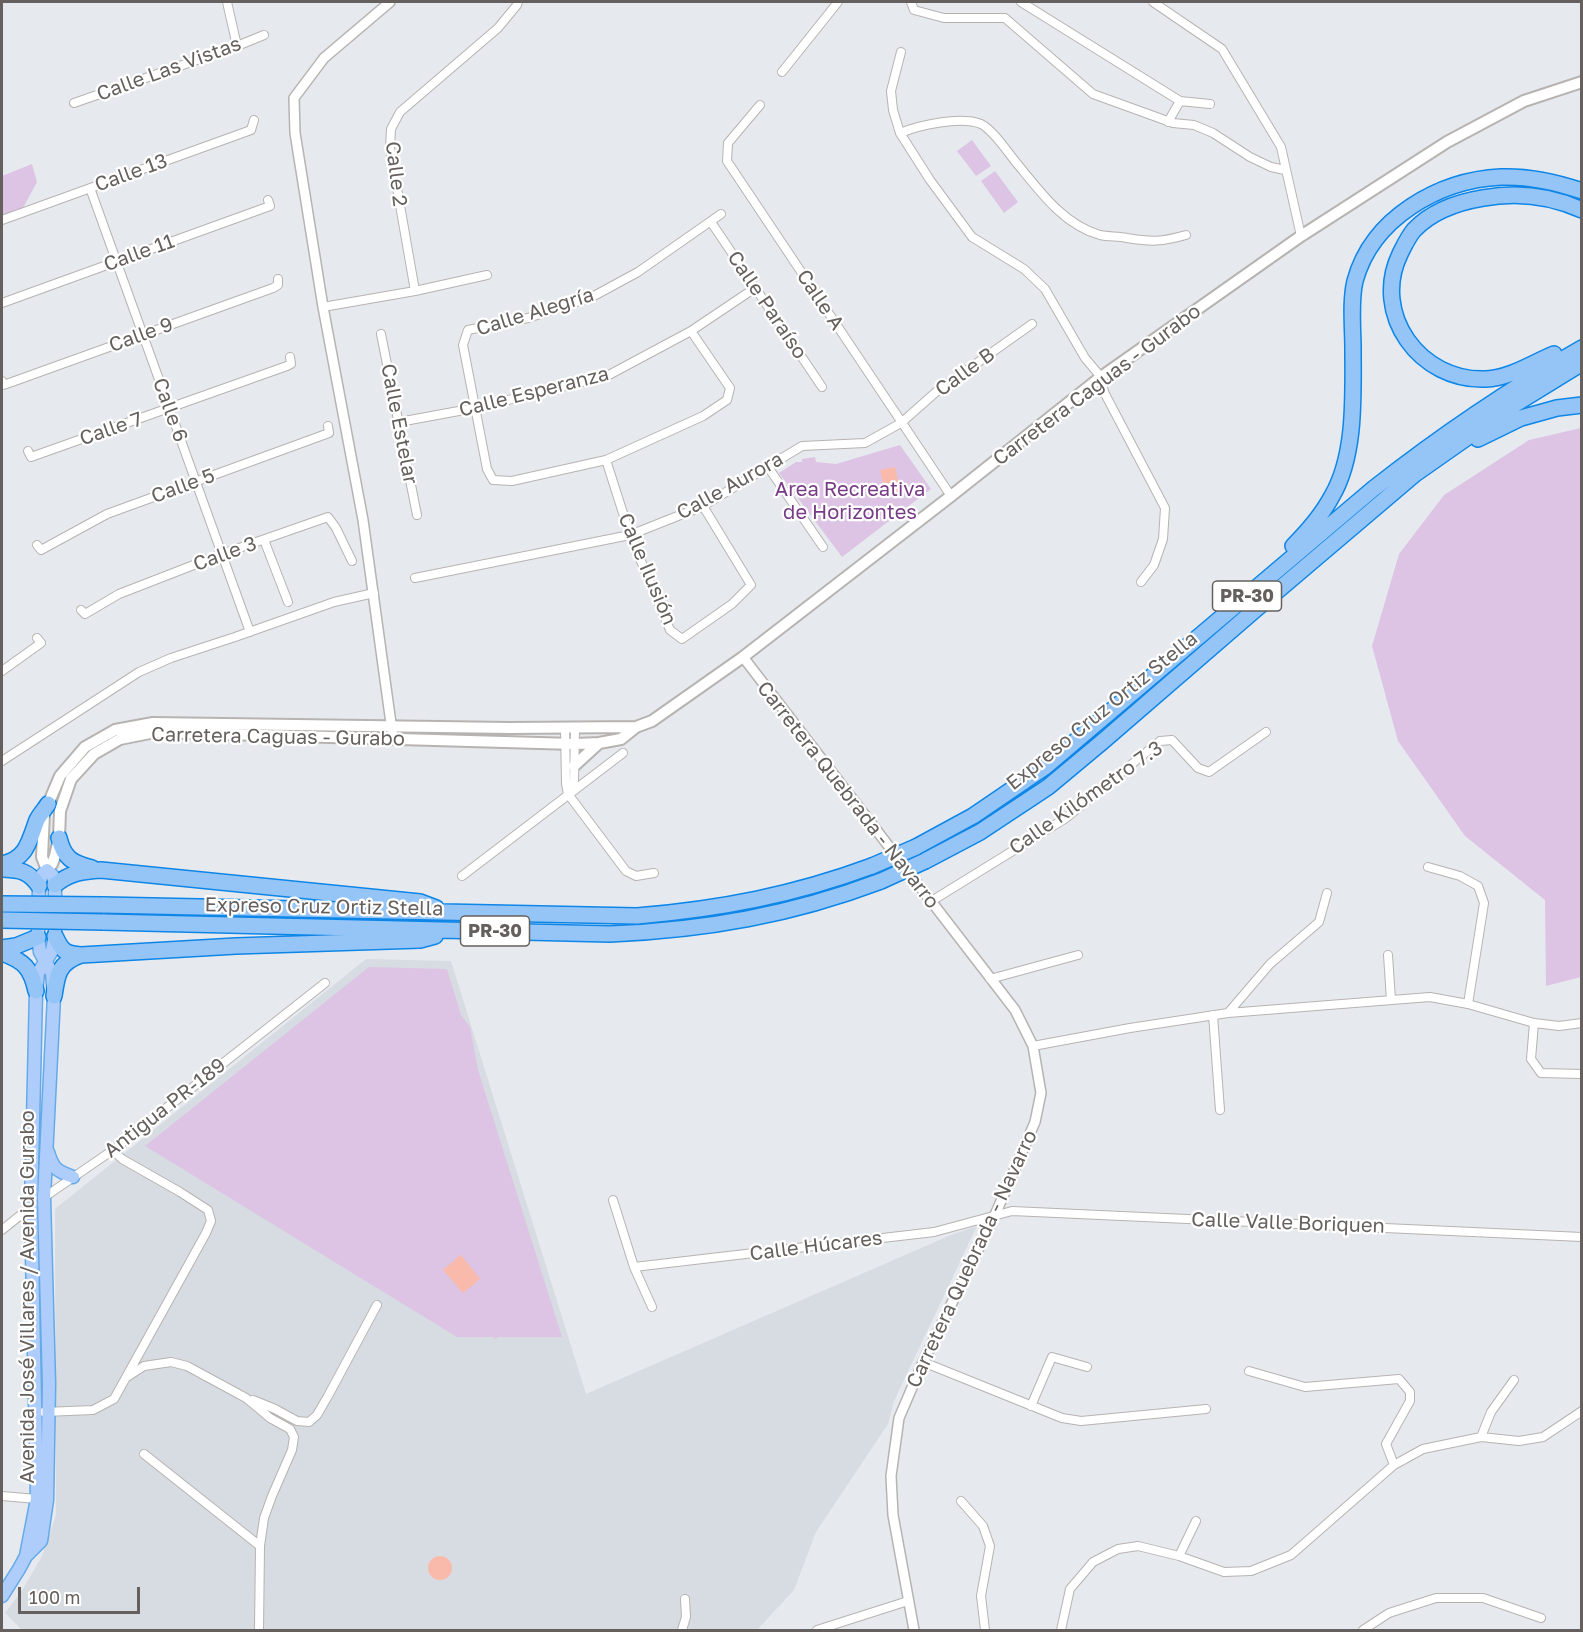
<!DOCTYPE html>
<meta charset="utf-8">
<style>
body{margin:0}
#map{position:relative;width:1583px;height:1632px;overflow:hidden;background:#e6eaef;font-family:"Golos Text",sans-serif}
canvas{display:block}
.frame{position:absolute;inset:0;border:3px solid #65605d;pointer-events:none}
.scale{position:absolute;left:18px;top:1587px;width:122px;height:27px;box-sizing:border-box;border:3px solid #65605d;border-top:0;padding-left:8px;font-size:18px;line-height:21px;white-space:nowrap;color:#65605d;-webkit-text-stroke:4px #fff;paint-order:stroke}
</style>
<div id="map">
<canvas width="1583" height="1632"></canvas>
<div class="frame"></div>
<div class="scale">100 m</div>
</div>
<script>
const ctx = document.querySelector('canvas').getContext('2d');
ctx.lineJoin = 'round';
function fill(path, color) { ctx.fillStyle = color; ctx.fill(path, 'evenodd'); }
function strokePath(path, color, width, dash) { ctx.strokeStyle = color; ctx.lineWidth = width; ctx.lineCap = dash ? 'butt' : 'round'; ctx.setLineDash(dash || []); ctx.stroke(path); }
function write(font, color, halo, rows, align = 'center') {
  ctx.font = font + ' "Golos Text",sans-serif'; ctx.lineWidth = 4.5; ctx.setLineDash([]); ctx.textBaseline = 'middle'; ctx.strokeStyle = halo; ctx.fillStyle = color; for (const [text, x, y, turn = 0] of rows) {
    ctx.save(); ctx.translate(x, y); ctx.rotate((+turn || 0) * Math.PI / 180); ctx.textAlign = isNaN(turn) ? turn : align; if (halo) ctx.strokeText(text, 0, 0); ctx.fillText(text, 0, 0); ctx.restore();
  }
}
fill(new Path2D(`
 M366,959L451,961L586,1394L951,1235L977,1226L894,1401L888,1424L816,1532L794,1590L757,1630H22L5,1613L23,1589L42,1556L56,1515L55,1209Z`), '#d7dce2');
fill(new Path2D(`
 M972,140L991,166L976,176L957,151Z
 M32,164L37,182L23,208L2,216V176Z
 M995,171L1018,202L1004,213L981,181Z
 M1581,428V977L1546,986L1545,900L1465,836L1398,741L1372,646L1399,554L1444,495L1529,440Z
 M900,445L931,489L842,557L779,473L796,462H802V459L815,457L816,462L836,464Z
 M369,967L447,969L461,1015L470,1027L478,1070L562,1337H498L495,1339L493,1337H457L145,1146Z`), '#ddc4e5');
fill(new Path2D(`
 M895,467L901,494L886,497L880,470Z
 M461,1255L480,1279L463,1293L443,1270Z
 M428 1568a12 12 0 1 1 24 0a12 12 0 1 1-24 0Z`), '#fabaab');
const minor = new Path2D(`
 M227,2L237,46
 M911,2L914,10L944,18H1005L1093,94L1173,123L1194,125L1213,133L1250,157L1271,167L1285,170
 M1021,2L1180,101L1210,104
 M1153,2L1222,49L1281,147L1301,236
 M901,52L891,91L893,110L900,133L930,180L972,237L1024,269L1045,289L1085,358L1101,377L1104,392L1165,508L1163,539L1154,565L1141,582
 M782,72L838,2
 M74,103L237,46L264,35
 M760,105L728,143L727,161L951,496
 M1168,122L1180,101
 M900,133C920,125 960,116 981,124C993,130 1006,150 1015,161C1038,189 1063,225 1100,235C1109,237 1118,236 1127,238C1152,242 1161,242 1186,235
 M90,188L250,632
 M2,220L251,130L254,120
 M711,222L822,387
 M415,291L390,148L391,129L400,112L498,28L517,5L518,2
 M2,303L270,206L268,200
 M323,307L415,291L487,275
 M691,331L730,388L727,400L703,416L606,460L512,481L493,480L487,469L463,345L468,330L528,318L592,297L638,272L721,214
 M381,334L417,515
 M2,381L3,385L12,382L273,288L278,285V279
 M399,422L475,408L607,376L691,331L755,288
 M28,451L31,457L287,366L291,364L290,357
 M606,460L630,535L670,630L682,639L732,604L751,585L703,506
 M768,467L823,547
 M264,540L288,602
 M37,545L41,550L107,514L329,433L328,426
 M415,578L630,535L703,506L802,446L865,443L901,423L936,392L1032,324
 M81,610L85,614L119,594L222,554L328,517L336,528L352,561
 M2,671L41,643L37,638
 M565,728L566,784L568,794L574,782L575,728
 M2,761L139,672L171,658L235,637L334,602L374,593
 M568,794L626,871L636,876L654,873
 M1428,867L1460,876L1478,886L1484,903L1468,1004
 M462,876L623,753
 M930,902L1066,818L1160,741L1172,740L1198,768L1209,772L1266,732
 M1388,955L1391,1000
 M990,979L1078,955
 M1228,1013L1270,964L1319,922L1327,893
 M1213,1015L1220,1110
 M1534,1023L1531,1059L1541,1073L1582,1074
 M1033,1046L1130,1028L1228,1013L1430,997L1468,1004L1534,1023L1559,1026L1582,1023
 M43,1198L113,1150L325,983
 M613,1200L634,1267L652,1307
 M2,1230L33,1205
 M634,1267L934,1232L1012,1211L1582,1237
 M923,1362L1062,1418L1081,1421L1206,1409
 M1249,1371L1305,1387L1399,1379L1410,1392V1401L1386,1444L1394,1465
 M127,1377L144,1366L171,1362L187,1366L246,1398L270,1418L290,1429L294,1437L292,1450L272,1496L264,1518L260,1546
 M253,1400L275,1409L297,1421L309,1422L317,1415L328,1396L377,1305
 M1031,1406L1052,1357L1087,1367
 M44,1412L93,1410L114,1399L206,1233L211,1221L208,1210L180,1192L122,1159L113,1150
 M1481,1437L1491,1412L1514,1380
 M144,1454L260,1546L259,1630
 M2,1496L37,1499
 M961,1501L983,1526L990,1546L981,1596L985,1630
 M1179,1556L1196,1521
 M682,1630L686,1617L685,1599
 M817,1630L908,1601
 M1061,1630L1070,1589L1093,1562L1118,1549L1138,1546L1179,1556L1224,1572L1251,1571L1291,1555L1394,1465L1423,1449L1481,1437L1519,1441L1543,1437L1582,1411
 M1363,1630L1389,1613L1436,1598H1483L1541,1618`);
const tertiary = new Path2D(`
 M390,2L324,58L294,98L295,133L323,307L363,520L393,738
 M743,657L1015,1010L1033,1046L1041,1093L1035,1122L995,1215L923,1362L899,1418L891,1476L893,1515L914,1630`);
const secondary = new Path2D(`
 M636,727L510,728L153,723L115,730L85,747L60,776L44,814L42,857L47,870L52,864L55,856L59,838L60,811L71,779L94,754L120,739L155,732L574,744L599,743L621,739L636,727L652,721L743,657L951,496L1101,377L1301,236L1447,142L1524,101L1582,82
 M574,766L599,743`);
const primary = new Path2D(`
 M48,1152C53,1169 57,1171 73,1177
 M2,1596L19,1569L26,1556L37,1499L31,1206L36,991L38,973L52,951L55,936V885L53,876L47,870L41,876L39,886L38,937L40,952L52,973L54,996L44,1198L49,1384L47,1500L41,1541L26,1556`);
const motorway = new Path2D(`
 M1554,354C1532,363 1510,378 1486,379C1420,382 1371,314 1400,254C1404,246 1408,237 1414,230C1432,211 1459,202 1483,198C1516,192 1551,196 1582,210
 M1478,439L1521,418L1557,408L1582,405
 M1293,546C1308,531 1322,515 1332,496C1356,455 1353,395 1353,349C1353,328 1350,302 1355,281C1372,218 1439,180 1501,177C1529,176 1556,182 1582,191
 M59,838C64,859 73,863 92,868
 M916,847L973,816L1045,767L1373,489C1439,437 1508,390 1582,348
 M925,861L980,832L1048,787L1102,742L1256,609L1415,474L1512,406L1582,363
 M2,864C27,859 29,841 37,820C40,814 45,809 48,804
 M2,869C19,870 28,870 39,886
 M55,885C69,873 83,871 101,870L420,902L436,908
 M103,905L637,916C720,909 794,895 872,866
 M103,922L610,934C706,930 791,915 881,881
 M55,936C62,951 65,954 81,955L236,946L420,940L435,936
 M2,948L16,946L38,937
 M2,953C24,961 31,968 36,991
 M54,996C57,975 58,963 81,955`);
strokePath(minor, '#b7b3b1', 10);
strokePath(tertiary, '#b7b3b1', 12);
strokePath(secondary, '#b7b3b0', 14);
strokePath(primary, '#64aae9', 15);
strokePath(motorway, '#0e86e7', 18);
strokePath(minor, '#fff', 8);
strokePath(tertiary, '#fff', 9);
strokePath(secondary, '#fff', 10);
strokePath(primary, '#afcdfa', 12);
strokePath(motorway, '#95c5f7', 15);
const motorwayBridge = new Path2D(`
 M872,866L916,847
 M881,881L925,861
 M2,904L103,905
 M2,920L103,922`);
strokePath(motorwayBridge, '#0e86e7', 18, []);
strokePath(motorwayBridge, '#95c5f7', 15);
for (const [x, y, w] of [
 [1247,596,69],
 [495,931,69]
]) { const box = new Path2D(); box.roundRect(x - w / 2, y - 15, w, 30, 4.5); ctx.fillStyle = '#fff'; ctx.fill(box); strokePath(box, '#65605d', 1.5); }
write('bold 18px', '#65605d', null, [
 ["PR-30",1247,596],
 ["PR-30",495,931]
]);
write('20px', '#65605d', '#fff', [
 ["Calle Las Vistas",169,69,-20],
 ["Calle 13",131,173,-20],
 ["Calle 2",396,174,83],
 ["Calle 11",139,253,-20],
 ["Calle A",820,300,56],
 ["Calle Paraíso",767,305,56],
 ["Calle Alegría",535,312,-17],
 ["Calle 9",141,335,-20],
 ["Calle B",965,372,-36],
 ["Carretera Caguas - Gurabo",1097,385,-37],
 ["Calle Esperanza",534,392,-14],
 ["Calle 6",170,410,70],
 ["Calle Estelar",399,424,79],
 ["Calle 7",111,429,-19],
 ["Calle 5",183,486,-20],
 ["Calle Aurora",730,486,-29],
 ["Calle 3",225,554,-20],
 ["Calle Ilusión",647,569,67],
 ["Expreso Cruz Ortiz Stella",1102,711,-39],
 ["Carretera Caguas - Gurabo",278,737,1],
 ["Carretera Quebrada - Navarro",848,795,52],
 ["Calle Kilómetro 7.3",1086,798,-35],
 ["Expreso Cruz Ortiz Stella",324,907,1],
 ["Antigua PR-189",165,1108,-38],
 ["Calle Valle Boriquen",1288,1223,2],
 ["Calle Húcares",816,1246,-7],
 ["Carretera Quebrada - Navarro",972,1259,-65],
 ["Avenida José Villares / Avenida Gurabo",28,1297,-90]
]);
write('20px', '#783b86', '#fff', [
 ["Area Recreativa",850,490],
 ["de Horizontes",850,513]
]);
</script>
